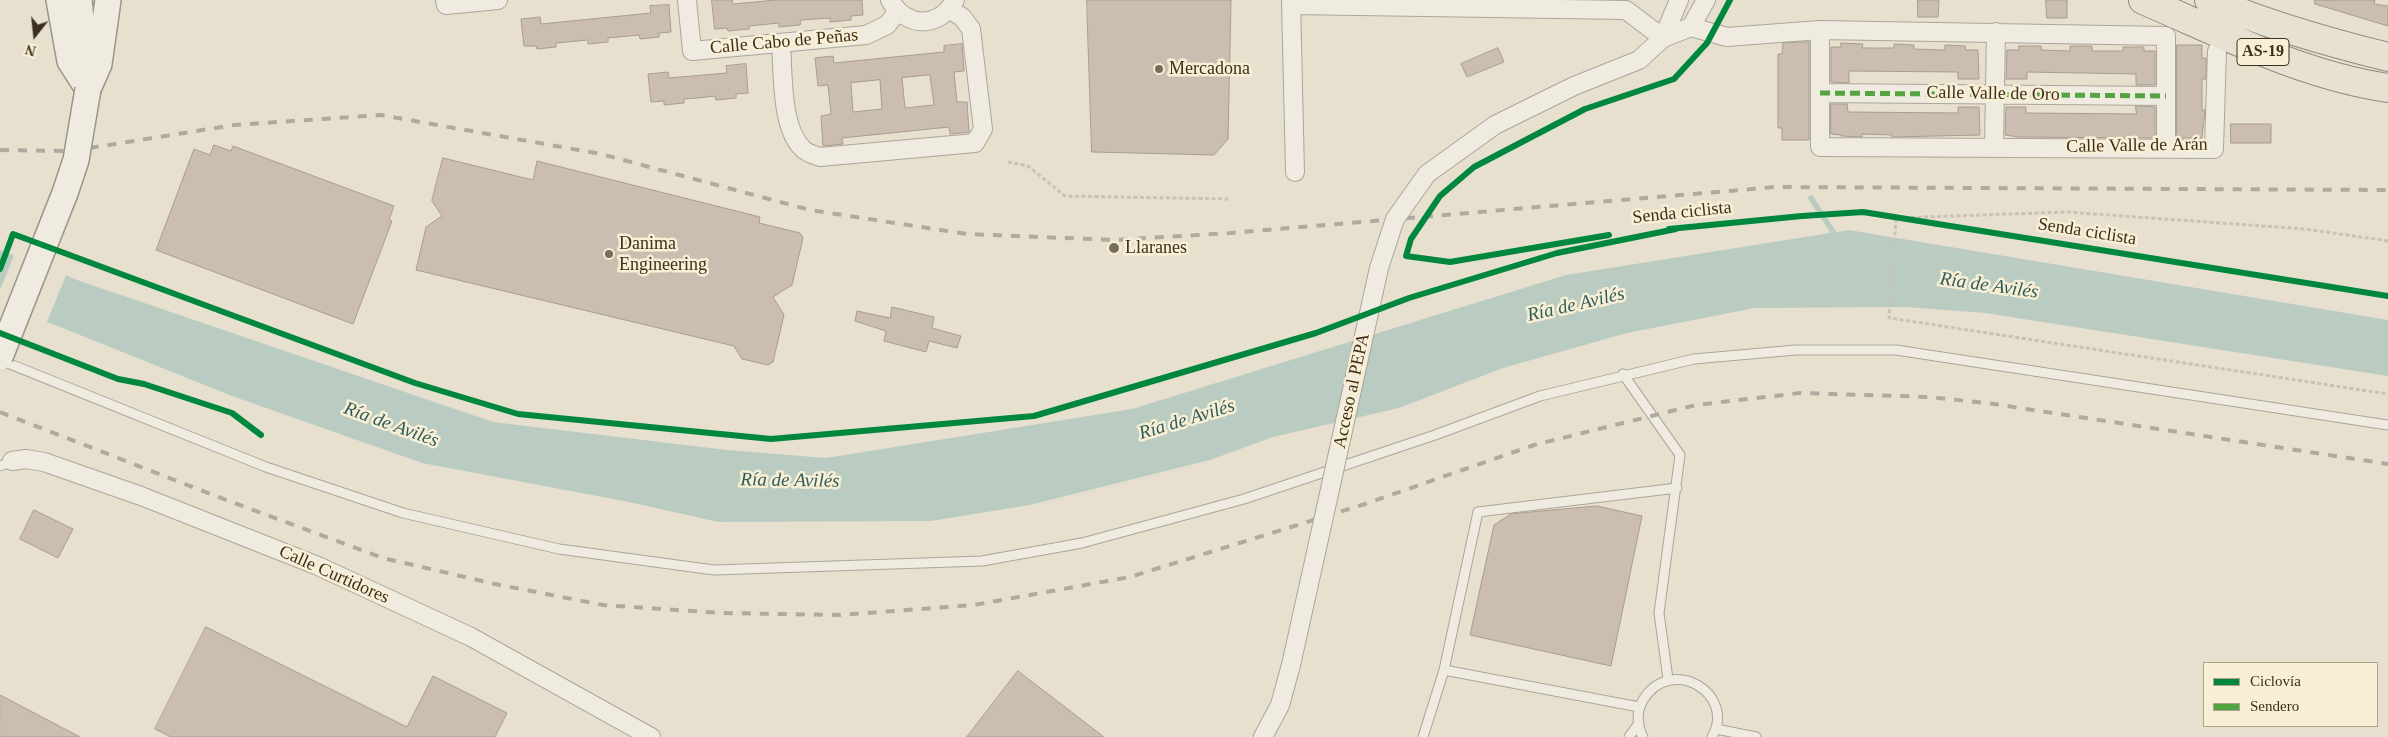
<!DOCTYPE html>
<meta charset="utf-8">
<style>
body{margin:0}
#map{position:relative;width:2388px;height:737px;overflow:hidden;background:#e7e0cf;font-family:Georgia,serif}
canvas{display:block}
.legend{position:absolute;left:2203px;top:662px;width:175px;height:65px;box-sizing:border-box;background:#f8efd5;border:1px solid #ada28c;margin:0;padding:6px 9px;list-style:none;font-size:15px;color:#3d2e1e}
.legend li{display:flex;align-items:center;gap:10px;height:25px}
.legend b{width:25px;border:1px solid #ada28c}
.north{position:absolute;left:10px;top:10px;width:50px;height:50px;-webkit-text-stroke:4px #f8efd5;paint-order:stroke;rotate:196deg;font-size:14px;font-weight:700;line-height:20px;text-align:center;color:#3d2e1e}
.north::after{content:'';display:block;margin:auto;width:18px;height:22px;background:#3d2e1e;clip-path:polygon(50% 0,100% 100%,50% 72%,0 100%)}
</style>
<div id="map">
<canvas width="2388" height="737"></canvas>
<ul class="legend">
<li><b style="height:6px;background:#00873e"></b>Ciclovía</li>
<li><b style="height:6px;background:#54a441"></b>Sendero</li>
</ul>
<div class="north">N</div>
</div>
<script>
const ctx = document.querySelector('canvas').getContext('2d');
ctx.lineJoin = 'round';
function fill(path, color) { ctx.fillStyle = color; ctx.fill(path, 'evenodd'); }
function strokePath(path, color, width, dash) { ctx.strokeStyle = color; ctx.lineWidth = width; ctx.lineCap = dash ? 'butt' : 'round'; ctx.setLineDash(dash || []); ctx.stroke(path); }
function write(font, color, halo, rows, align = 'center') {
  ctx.font = font + ' Georgia,serif'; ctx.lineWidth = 5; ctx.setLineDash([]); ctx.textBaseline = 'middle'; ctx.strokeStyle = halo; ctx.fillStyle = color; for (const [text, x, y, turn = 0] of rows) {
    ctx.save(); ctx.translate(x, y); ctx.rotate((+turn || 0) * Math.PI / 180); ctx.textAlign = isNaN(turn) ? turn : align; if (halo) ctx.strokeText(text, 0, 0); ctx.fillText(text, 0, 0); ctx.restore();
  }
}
fill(new Path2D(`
 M1849,230L2388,320V376L1985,313L1906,307L1755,308L1627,333L1503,368L1399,408L1273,437L1210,460L1030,505L931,521L718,522L629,502L422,463L232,396L0,303V250L80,281L493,422L727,450L826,458L1132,409L1566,275Z`), '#baccc2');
fill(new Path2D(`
 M15,253L67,273L46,324L0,306V290Z`), '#e7e0cf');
strokePath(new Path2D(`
 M1811,198L1837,238`), '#baccc2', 5.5);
const building = new Path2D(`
 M712,0H732L733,4L776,0H862L863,15L851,16V20L830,22V18L801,20L800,25L779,27V23L749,26V29L728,31L727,28L715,29Z
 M1087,0H1231L1228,139L1214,155L1092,152Z
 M1918,0H1939L1938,17H1918Z
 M2046,0H2067V18H2047Z
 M2315,0H2375L2374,4L2388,6V26L2315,4Z
 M669,5L671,32L659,33V37L640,39L639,35L608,38V42L588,44V40L556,43V47L537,49L536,46H524L521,19L540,17L541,24L651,13L650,6Z
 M1803,42H1809V140H1782V128H1778V54H1782L1783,43Z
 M1841,43L1863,44L1862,48H1894V44L1914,45V49L1945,50V45L1965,46L1966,50H1978L1979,79H1958V72L1849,71V83L1831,82V47H1841Z
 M962,44L964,71L954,72L957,102H967L969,132L950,134L949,127L842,138L843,144L823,146L821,116L831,114L828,85L818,86L815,58L833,56L834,63L944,52V46ZM930,75L934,105L905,108L902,78ZM880,80L882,109L853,112L851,83Z
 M2177,45H2202V58H2206V79H2202V110H2205L2202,138H2177Z
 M2019,46H2041V50L2070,51V46H2092V51H2123V47H2144V51H2155V85H2136V74L2027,72V79H2006L2007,50H2019Z
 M1498,48L1504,62L1467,77L1461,64Z
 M746,64L748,93L736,94V98L716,100L715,96L698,98L684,99V103L664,105V101L651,102L648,74L668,72L669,78L727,73L726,66Z
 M1831,104H1847L1848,112L1958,113V107H1979L1980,135L1892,137V135L1862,134V137L1841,136V135L1831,134Z
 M2136,106L2155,107V138L2018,137L2005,135L2006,107H2026V113L2136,114Z
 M2231,124H2271V143H2231Z
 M214,145L231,151L233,146L394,206L389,220L392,221L353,324L156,250L194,149L210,155Z
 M443,158L533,180L537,161L760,217L759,223L800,233L803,238L792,285L773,297L784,315L773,362L768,365L742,359L734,346L416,270L426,227L442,216L432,201Z
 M892,307L934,317L932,328L961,336L957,348L929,341L926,352L884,341L886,331L855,321L857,311L890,318Z
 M1597,506L1642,516L1611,666L1470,635L1494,525L1511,514Z
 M34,510L73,529L58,558L20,539Z
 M206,627L407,727L433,676L507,713L495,737H171L155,729Z
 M1018,671L1104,737H967Z
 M0,695L80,737H0Z`);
fill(building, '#cbbeb0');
strokePath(building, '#a89c8e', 1);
const lane = new Path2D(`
 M0,360L266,467L403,513L559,549L714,570L982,561L1082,543L1244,499L1435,435L1540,396L1694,359L1796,350H1896L2388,425
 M1623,374L1680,455L1659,613L1668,679
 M0,466L12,461
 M1444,670L1639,707
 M1716,729L1756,737
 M1423,737L1444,670L1478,512L1677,488
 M1629,737L1639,723
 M1643,737C1637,726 1636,712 1643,700C1671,654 1737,694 1712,737`);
const street = new Path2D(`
 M445,0L446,5L498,0
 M687,0L692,51L866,35L887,25L897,12
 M890,0C906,28 939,29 955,0
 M1291,0L1295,172
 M1291,5L1626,10L1663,38
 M1691,27L1727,37L1820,30L2166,36V148
 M1820,30V147L2214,149L2217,51
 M1663,38L1679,0
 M781,43C783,73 781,127 802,148C806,153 814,155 820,157L975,143L983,129L971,29L962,17L950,10
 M1820,93L2166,96
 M1994,147L1996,32
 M1427,174L1495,125L1574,86L1639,60L1663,38L1691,27L1706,0
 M12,461L26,459L44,462L141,496L318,566L471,637L651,737
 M1263,737L1280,705L1291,665L1315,557`);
const secondary = new Path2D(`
 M59,0L70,61L88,89
 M79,0L86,67
 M88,89L99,64L108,0`);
const primary = new Path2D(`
 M2143,0C2223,34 2301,75 2388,88
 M2209,0C2267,25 2327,42 2388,57`);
strokePath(lane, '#aca598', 11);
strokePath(street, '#aca598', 20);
strokePath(secondary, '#9c9588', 28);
strokePath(primary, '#928a7f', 30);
strokePath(new Path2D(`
 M1008,162L1028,166L1065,196L1230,199
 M2388,241L2305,229L2066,212L1896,218L1889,318L2388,394`), '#c8c2b7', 3, [4, 2.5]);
strokePath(lane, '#efebe1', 9);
strokePath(street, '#efebe1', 18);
strokePath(secondary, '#efebe1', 25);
strokePath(primary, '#e7e1d2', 28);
strokePath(new Path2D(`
 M0,150L71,151L234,125L381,115L601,154L810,210L967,234L1114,240L1231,233L1775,187L2388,190
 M0,412L213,495L383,558L495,584L603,605L721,613L840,615L974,605L1130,577L1365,504L1534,445L1696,405L1800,393L1930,397L1994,404L2388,464`), '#aeaaa1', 4, [9, 9]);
const streetBridge = new Path2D(`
 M1315,557L1379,268L1395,219L1427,174`);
const secondaryBridge = new Path2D(`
 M0,357L65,193L76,160L88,89`);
strokePath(streetBridge, '#aca598', 20, []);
strokePath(secondaryBridge, '#9c9588', 28, []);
strokePath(streetBridge, '#efebe1', 18);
strokePath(secondaryBridge, '#efebe1', 25);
strokePath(new Path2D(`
 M1820,93L2166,96`), '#54a441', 5, [10, 5]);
strokePath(new Path2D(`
 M1669,229L1802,216L1863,212L2388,296
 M1609,235L1450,262L1406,256L1411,239L1440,196L1474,167L1585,109L1674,79L1707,43L1730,0
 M0,269L13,234L415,383L518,414L771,439L1034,416L1316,333L1409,298L1557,253L1676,229
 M0,333L118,379L144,384L232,413L261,435`), '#00873e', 6);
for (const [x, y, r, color] of [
 [1159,69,5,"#786c5c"],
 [1114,248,6,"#786c5c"],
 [609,254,5,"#786c5c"]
]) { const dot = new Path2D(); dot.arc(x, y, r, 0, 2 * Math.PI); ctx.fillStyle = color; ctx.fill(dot); strokePath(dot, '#f8efd5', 2); }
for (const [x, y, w] of [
 [2263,52,52]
]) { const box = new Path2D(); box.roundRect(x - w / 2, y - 13.5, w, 27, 4); ctx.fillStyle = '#f8efd5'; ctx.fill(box); strokePath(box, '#3d2e1e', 1); }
write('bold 16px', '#3d2e1e', null, [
 ["AS-19",2263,52]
]);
write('18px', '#3d2e1e', '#f8efd5', [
 ["Calle Cabo de Peñas",784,42,-5],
 ["Calle Valle de Oro",1993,94,1],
 ["Calle Valle de Arán",2137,146,-1],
 ["Senda ciclista",1682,213,-6],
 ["Senda ciclista",2087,232,9],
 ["Acceso al PEPA",1352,391,-78],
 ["Calle Curtidores",334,575,24]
]);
write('18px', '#3d2e1e', '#f8efd5', [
 ["Mercadona",1169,69],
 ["Danima",619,244],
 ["Engineering",619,265],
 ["Llaranes",1125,248]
], 'left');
write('italic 19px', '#2d5d5b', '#f8efd5', [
 ["Ría de Avilés",1989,286,8],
 ["Ría de Avilés",1576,305,-13],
 ["Ría de Avilés",1187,420,-17],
 ["Ría de Avilés",391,425,20],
 ["Ría de Avilés",790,481,1]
]);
</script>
